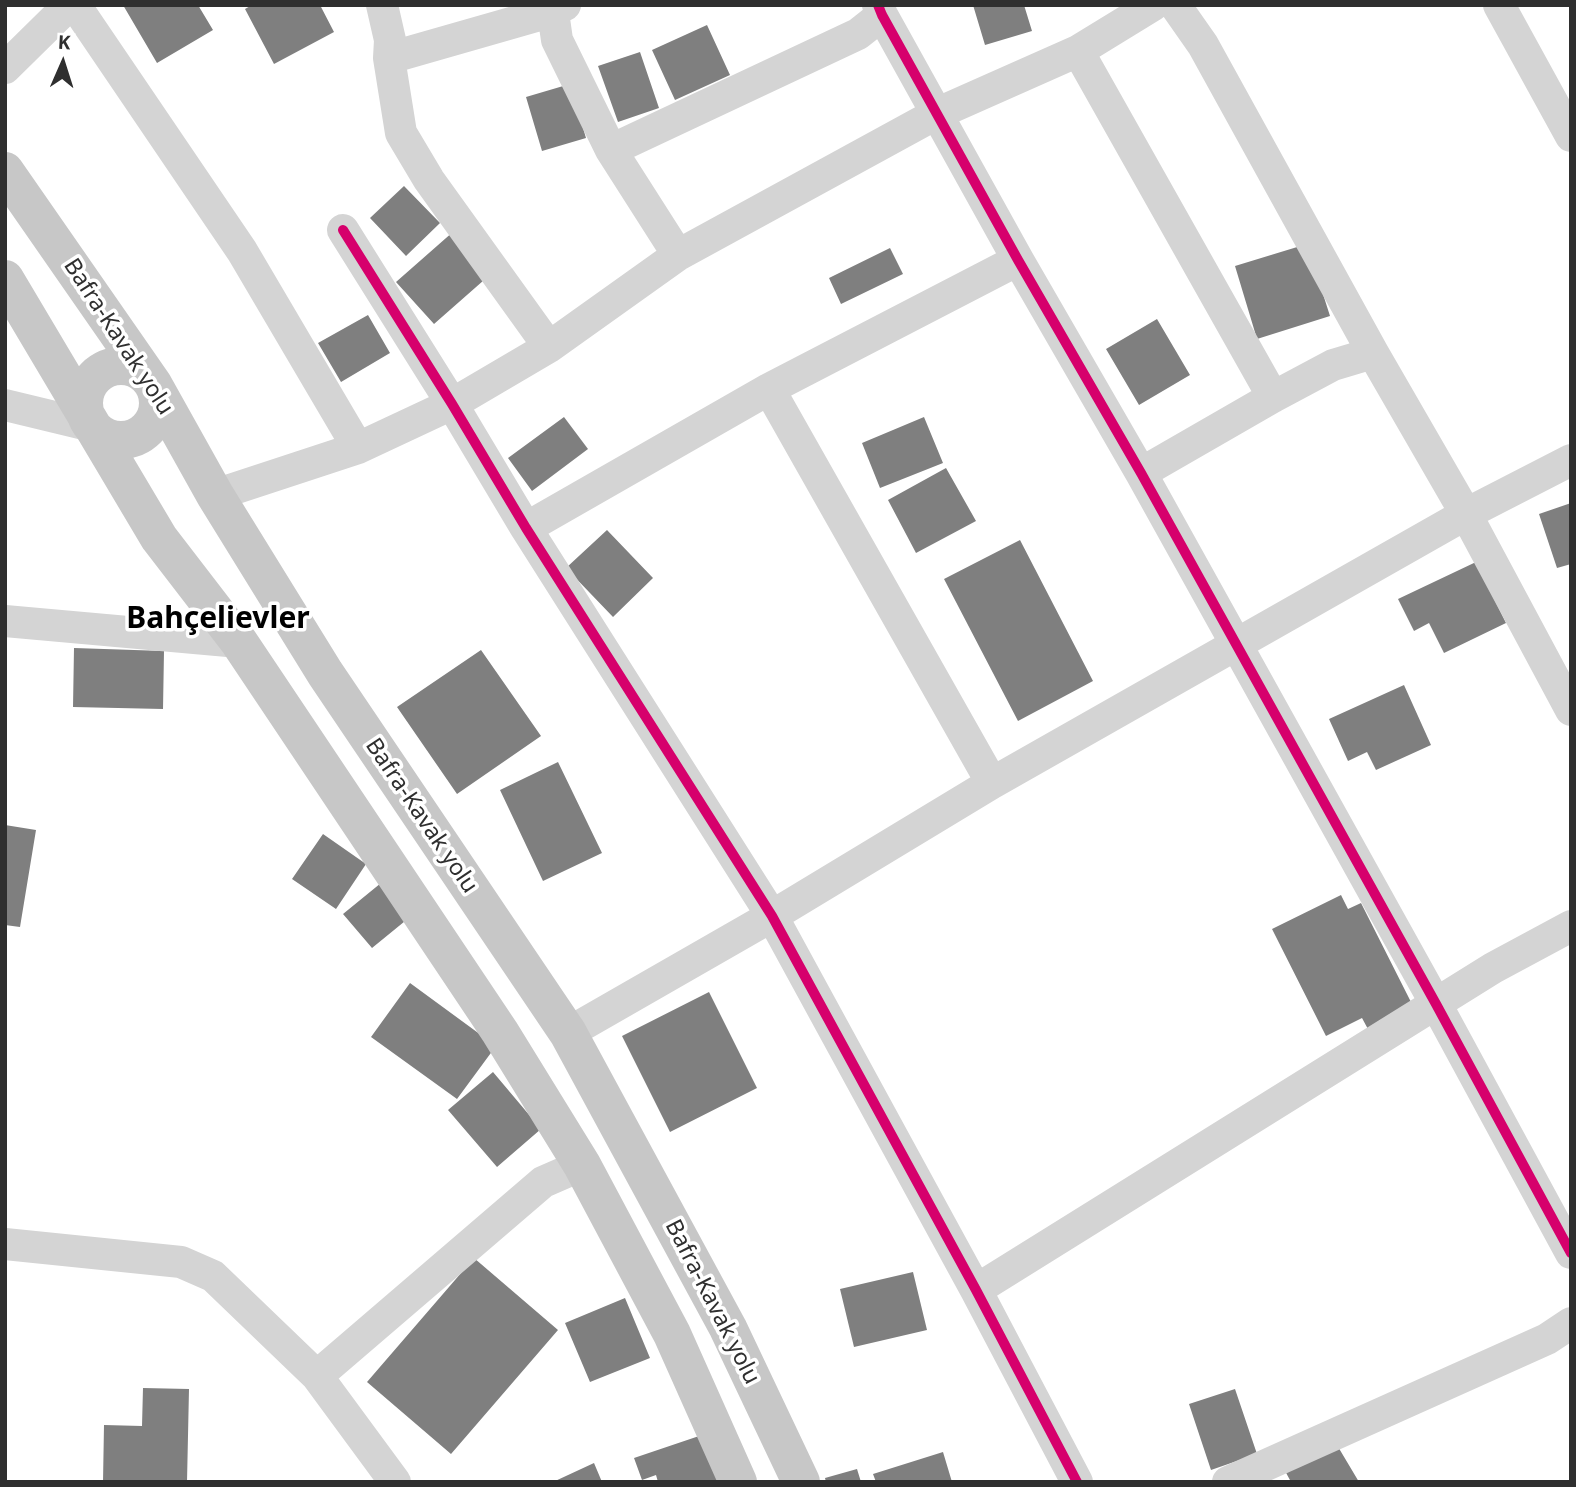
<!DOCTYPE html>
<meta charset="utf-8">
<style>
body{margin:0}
#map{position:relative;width:1576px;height:1487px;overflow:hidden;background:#fff;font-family:"Noto Sans",sans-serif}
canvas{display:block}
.frame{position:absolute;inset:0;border:7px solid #2f2f2f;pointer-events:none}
.north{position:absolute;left:28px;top:28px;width:70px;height:70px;-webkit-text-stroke:5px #fff;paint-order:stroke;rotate:3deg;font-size:19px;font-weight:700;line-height:28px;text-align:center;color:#2f2f2f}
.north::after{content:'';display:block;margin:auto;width:24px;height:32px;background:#2f2f2f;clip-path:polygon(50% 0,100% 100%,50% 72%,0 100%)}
</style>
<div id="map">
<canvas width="1576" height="1487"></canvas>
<div class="frame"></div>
<div class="north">K</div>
</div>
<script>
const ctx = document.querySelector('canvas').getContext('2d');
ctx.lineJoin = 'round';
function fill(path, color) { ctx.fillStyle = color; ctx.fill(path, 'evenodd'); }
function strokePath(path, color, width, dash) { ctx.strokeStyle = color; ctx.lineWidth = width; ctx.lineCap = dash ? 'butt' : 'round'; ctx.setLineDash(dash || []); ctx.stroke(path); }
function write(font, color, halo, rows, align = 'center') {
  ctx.font = font + ' "Noto Sans",sans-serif'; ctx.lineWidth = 7; ctx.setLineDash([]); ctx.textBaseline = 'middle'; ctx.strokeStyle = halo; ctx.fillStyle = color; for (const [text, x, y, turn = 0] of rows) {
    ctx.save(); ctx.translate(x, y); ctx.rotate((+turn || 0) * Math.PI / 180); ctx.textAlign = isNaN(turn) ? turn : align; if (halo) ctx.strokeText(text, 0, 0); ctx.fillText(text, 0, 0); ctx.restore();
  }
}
fill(new Path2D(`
 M123,5H198L213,30L157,63Z
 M252,5H320L334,32L274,64L245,9Z
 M973,5H1024L1032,31L985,45Z
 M707,25L730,75L675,100L652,50Z
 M640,52L659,108L618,122L598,66Z
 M570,84L586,138L542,151L526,97Z
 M404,186L440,223L406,256L370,218Z
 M454,231L492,273L434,324L396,282Z
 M1307,244L1330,316L1257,339L1235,266Z
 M890,248L903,274L841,304L829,278Z
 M368,315L390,353L341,382L318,343Z
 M1157,319L1190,375L1139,405L1106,349Z
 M564,417L588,449L532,491L508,458Z
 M924,417L943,463L880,488L862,443Z
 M946,468L976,521L916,553L888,500Z
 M1571,503V564L1557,568L1539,514Z
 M607,530L653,578L613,617L566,568Z
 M1020,540L1093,681L1018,721L944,579Z
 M1476,562L1506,623L1444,653L1429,623L1414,631L1398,599Z
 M74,648L164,651L163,709L73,707Z
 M481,650L541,736L457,794L397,707Z
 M1404,685L1431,745L1376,770L1367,752L1348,761L1329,719Z
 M558,762L602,853L543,881L500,790Z
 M5,825L36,830L20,927L5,925Z
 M323,834L366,864L336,909L292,879Z
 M381,883L410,917L372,948L343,914Z
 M1341,895L1348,909L1361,903L1414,1008L1369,1031L1362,1018L1326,1036L1272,929Z
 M410,983L496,1046L457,1099L371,1037Z
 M709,992L757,1088L670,1132L622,1036Z
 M493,1072L541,1129L497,1167L448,1110Z
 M474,1258L558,1330L451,1454L367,1382Z
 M913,1272L927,1330L854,1347L840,1289Z
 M625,1298L650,1358L590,1382L565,1323Z
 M143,1388L189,1389L187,1482H103L104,1425L142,1426Z
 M1235,1389L1257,1454L1211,1470L1189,1404Z
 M705,1434L722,1482H658L656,1475L642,1480L634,1458Z
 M1334,1440L1359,1482H1291L1284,1469Z
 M943,1452L952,1482H876L873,1474Z
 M594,1463L602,1482H553Z
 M857,1469L861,1482H826L825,1478Z`), '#7f7f7f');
strokePath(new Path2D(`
 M75,5L242,251L358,448
 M382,5L390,40L389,58L401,133L429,180L549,347
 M552,5L557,40L611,150L678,255
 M878,5L882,15L1018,260L1141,473L1436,1004L1571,1253
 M1175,5L1203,45L1373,353L1466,514L1571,710
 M1499,5L1571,136
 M1078,51L1273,397
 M389,58L553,11L565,5
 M5,68L69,5
 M611,150L858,34L882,15
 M343,230L452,404L526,528L772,916L976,1290L1077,1482
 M769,389L992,783
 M5,405L92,426
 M1141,473L1273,397L1333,365L1373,353
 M215,495L358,448L452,404L549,347L678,255L936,114L1078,51L1153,5
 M526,528L769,389L1018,260
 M5,621L239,642
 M568,1033L772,916L992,783L1466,514L1571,460
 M5,1244L181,1262L213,1276L317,1376L395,1482
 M976,1290L1493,968L1571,926
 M317,1376L543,1182L582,1165
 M1228,1482L1547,1339L1571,1323`), '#d4d4d4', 32);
strokePath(new Path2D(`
 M5,171L153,384L215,495L325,673L568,1033L728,1328L801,1482
 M5,279L159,538L239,642L500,1032L582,1165L672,1334L738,1482
 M84 403a37 37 0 1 1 74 0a37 37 0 1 1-74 0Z`), '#c7c7c7', 38);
strokePath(new Path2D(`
 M878,5L882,15L1018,260L1141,473L1436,1004L1571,1253
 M343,230L452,404L526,528L772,916L976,1290L1077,1482`), '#d6006c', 10);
write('23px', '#2f2f2f', '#fff', [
 ["Bafra-Kavak yolu",118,337,57],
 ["Bafra-Kavak yolu",421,816,56],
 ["Bafra-Kavak yolu",712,1302,63]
]);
write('bold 30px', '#000', '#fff', [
 ["Bahçelievler",218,619]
]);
</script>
